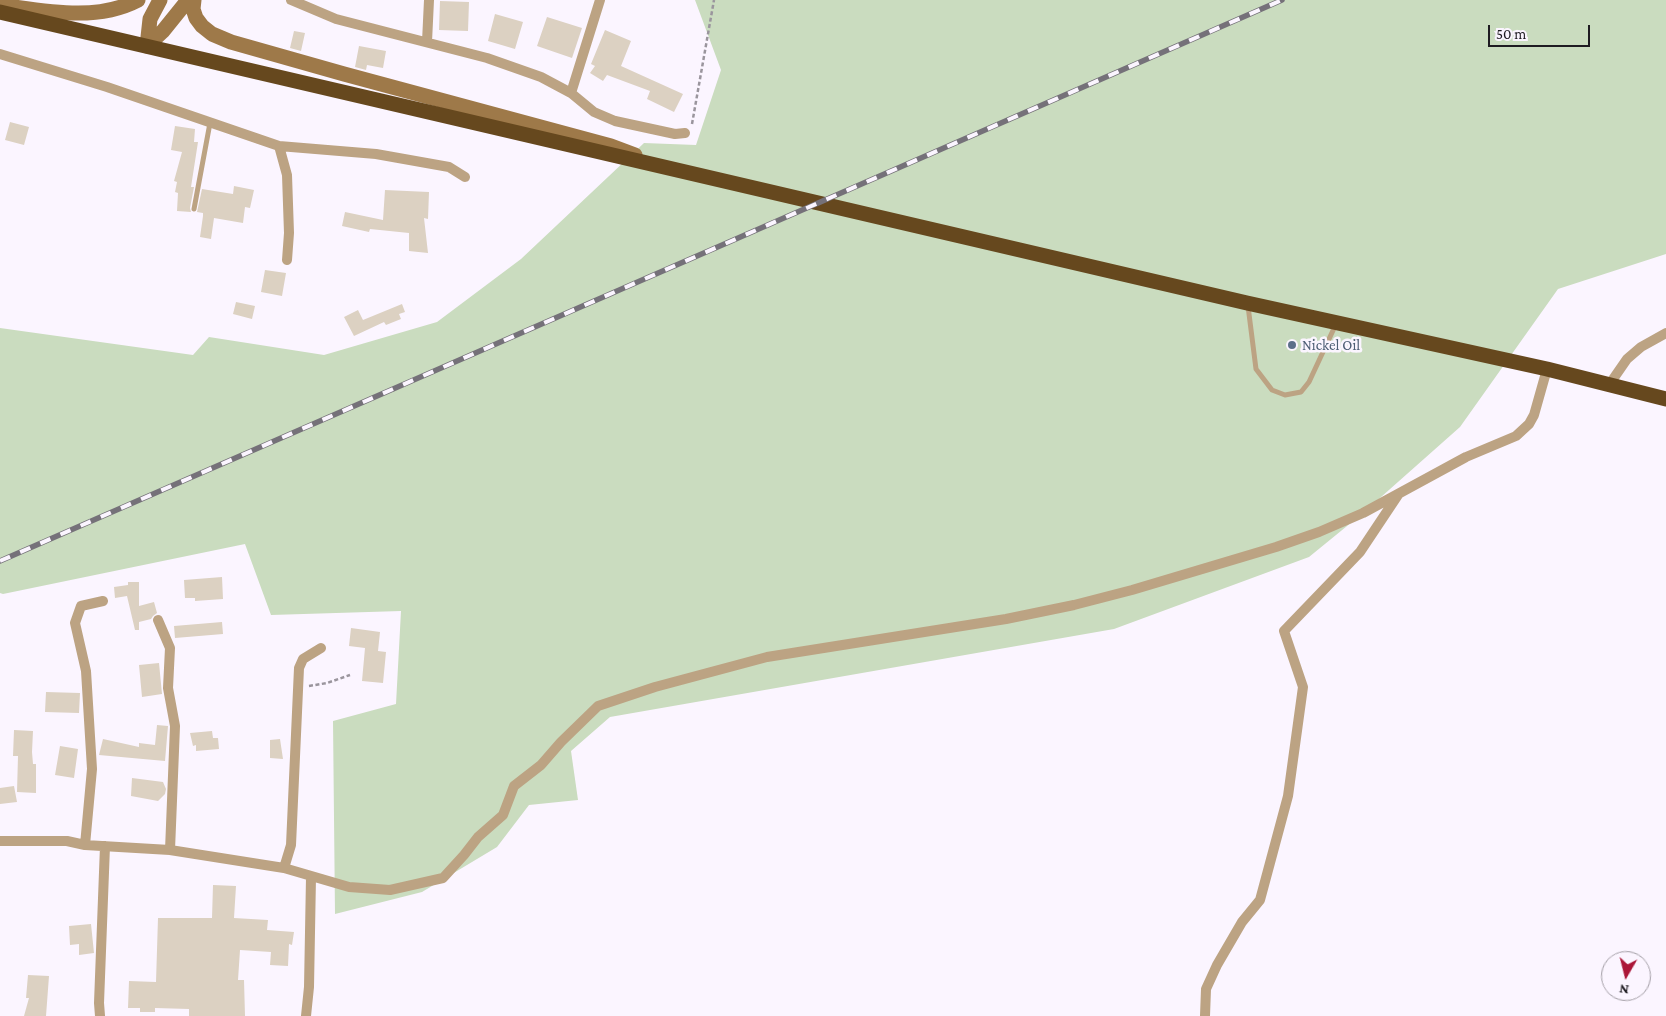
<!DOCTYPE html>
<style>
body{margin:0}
#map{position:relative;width:1666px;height:1016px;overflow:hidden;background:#fbf5ff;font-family:"Crimson Pro",serif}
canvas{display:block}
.north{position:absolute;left:1601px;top:951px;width:50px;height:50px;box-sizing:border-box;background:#fbf5ff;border:1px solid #a39ea6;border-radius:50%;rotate:188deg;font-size:14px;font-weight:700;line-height:20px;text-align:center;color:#1e1b21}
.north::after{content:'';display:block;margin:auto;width:18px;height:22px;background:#ab1638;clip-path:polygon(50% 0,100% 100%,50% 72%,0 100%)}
.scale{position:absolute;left:1488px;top:25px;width:102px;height:22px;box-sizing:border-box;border:2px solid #1e1b21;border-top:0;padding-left:6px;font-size:15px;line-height:18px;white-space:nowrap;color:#1e1b21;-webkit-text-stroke:4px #fbf5ff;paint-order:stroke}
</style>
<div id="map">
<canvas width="1666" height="1016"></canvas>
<div class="north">N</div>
<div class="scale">50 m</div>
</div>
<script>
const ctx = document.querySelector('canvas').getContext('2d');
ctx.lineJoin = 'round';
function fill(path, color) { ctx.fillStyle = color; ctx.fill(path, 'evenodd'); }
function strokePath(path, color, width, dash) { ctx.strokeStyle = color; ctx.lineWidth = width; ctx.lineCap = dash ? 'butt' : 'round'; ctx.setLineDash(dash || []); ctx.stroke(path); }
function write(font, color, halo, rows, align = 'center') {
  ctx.font = font + ' "Crimson Pro",serif'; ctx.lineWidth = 5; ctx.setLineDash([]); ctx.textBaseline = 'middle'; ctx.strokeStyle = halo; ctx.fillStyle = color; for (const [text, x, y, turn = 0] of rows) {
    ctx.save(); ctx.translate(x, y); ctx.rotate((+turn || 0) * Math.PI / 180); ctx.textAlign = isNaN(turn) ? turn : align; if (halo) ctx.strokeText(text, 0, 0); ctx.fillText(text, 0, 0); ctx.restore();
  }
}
fill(new Path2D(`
 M695,0H1666V254L1558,289L1460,427L1363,513L1309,557L1114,629L610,717L571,751L578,800L529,805L497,847L422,892L335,914L333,721L396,704L401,611L271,615L245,544L3,594L0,593V328L193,355L209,337L324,355L437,322L521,259L644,143L696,145L721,70Z`), '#cadcbf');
fill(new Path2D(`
 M440,1L469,2L468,31L439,30Z
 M495,14L523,22L515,49L488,41Z
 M547,17L582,28L572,58L537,46Z
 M605,30L631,41L621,66L683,94L674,112L647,99L650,91L607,75L603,81L590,73L595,66L591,64Z
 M294,31L305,33L301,51L290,48Z
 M359,46L386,51L383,68L367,65L366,70L355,67Z
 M10,122L29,127L24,145L5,140Z
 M175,126L195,129L194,142H198L191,187H194L190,208L191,212L177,211L178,193L175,192L177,182L174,181L182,152L171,150Z
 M234,186L254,190L250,208L245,207L243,223L214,218L211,239L200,237L203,216V213L197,212L202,189L233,194Z
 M385,190L429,192L428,219L424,218L428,253L409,251V233L370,229L369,232L342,226L345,212L383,220Z
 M265,270L286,273L282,296L261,292Z
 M236,302L255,306L252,319L233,314Z
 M402,304L405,312L399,314L401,319L386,325L384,322L354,336L344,317L358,310L363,320Z
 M222,577L223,599L195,601V598H185L184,580Z
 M128,582H139V606L154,602L157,613L153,616L151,619L139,622V630H135L127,596L115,598L114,587L128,585Z
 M222,622L223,634L175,638L174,626Z
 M351,628L380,632L378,651L386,652L383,683L362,681L365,648L349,646Z
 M159,663L162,694L142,697L139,665Z
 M46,692L80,693L79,713L45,712Z
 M157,725L168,726L165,761L99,755L103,739L139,747V743L155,745Z
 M14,730L33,731L32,752L33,764H36V793L17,792L18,756H13Z
 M212,731L213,738H218L219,749L196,751V745L193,746L190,733Z
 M280,739L283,759L270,758V740Z
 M60,746L78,749L74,778L55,775Z
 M132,778L163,782L166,789L165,794L158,801L131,796Z
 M14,786L17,802L0,804V788Z
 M213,885L236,886L234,918L268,920L267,930L294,932L292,945L289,944L288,966L270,965L271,952L240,950L238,980H244L245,1016H189V1009L155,1008V1012H140V1008H128L129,981L156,982L158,918H212Z
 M91,924L94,953L79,955V944L70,945L69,926Z
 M28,975L49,976L46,1016H24L29,998H26Z`), '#dcd1c2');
strokePath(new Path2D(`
 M692,124L714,0
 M309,686L327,683L350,675`), '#9a959d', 2.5, [4, 2.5]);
strokePath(new Path2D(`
 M194,209L210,123
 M1248,306L1256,369L1272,390L1285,395L1301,392L1309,382L1336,324`), '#bca383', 5);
strokePath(new Path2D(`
 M291,0L336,19L487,58L541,77L571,93L594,112L615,121L675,134L685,133
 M427,42L429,0
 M0,54L107,87L279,146L287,175L289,233L287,260
 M571,93L600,0
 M279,146L376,154L449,167L465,177
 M1609,385L1627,359L1641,347L1666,333
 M158,620L170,648L168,688L175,726L170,850
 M0,841H67L85,845L170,850L284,868L349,887L390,890L443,878L464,855L478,837L503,815L514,786L541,765L561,742L598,706L655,687L767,657L1006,619L1074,605L1132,590L1276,547L1319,532L1363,513L1466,457L1516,436L1529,424L1534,415L1547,369
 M85,845L92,769L86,671L75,623L81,606L103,601
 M284,868L291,845L299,668L303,659L321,648
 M100,1016L99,1003L105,846
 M306,1016L309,987L311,877
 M1205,1016L1206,989L1217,965L1242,922L1260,900L1288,796L1303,687L1284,631L1360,552L1398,495`), '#bca383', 10);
strokePath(new Path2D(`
 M194,0L193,9L196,18L202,26L212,34L231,42L344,74L611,146L635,155
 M0,5C45,11 96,22 138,0
 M147,46L163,31L188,0
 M147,46L150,19L160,0`), '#9e7949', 15);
strokePath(new Path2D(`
 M0,12L1247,303L1547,369L1666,399`), '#66481e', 15);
const rail = new Path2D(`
 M0,561L1282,0`);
strokePath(rail, '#757179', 5.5);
strokePath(rail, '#fbf5ff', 4, [11]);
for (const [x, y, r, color] of [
 [1292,345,5,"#5c6f8a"]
]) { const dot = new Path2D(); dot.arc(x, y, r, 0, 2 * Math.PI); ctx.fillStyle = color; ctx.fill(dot); strokePath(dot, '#fbf5ff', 2); }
write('15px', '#4e5e75', '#fbf5ff', [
 ["Nickel Oil",1302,345]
], 'left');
</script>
